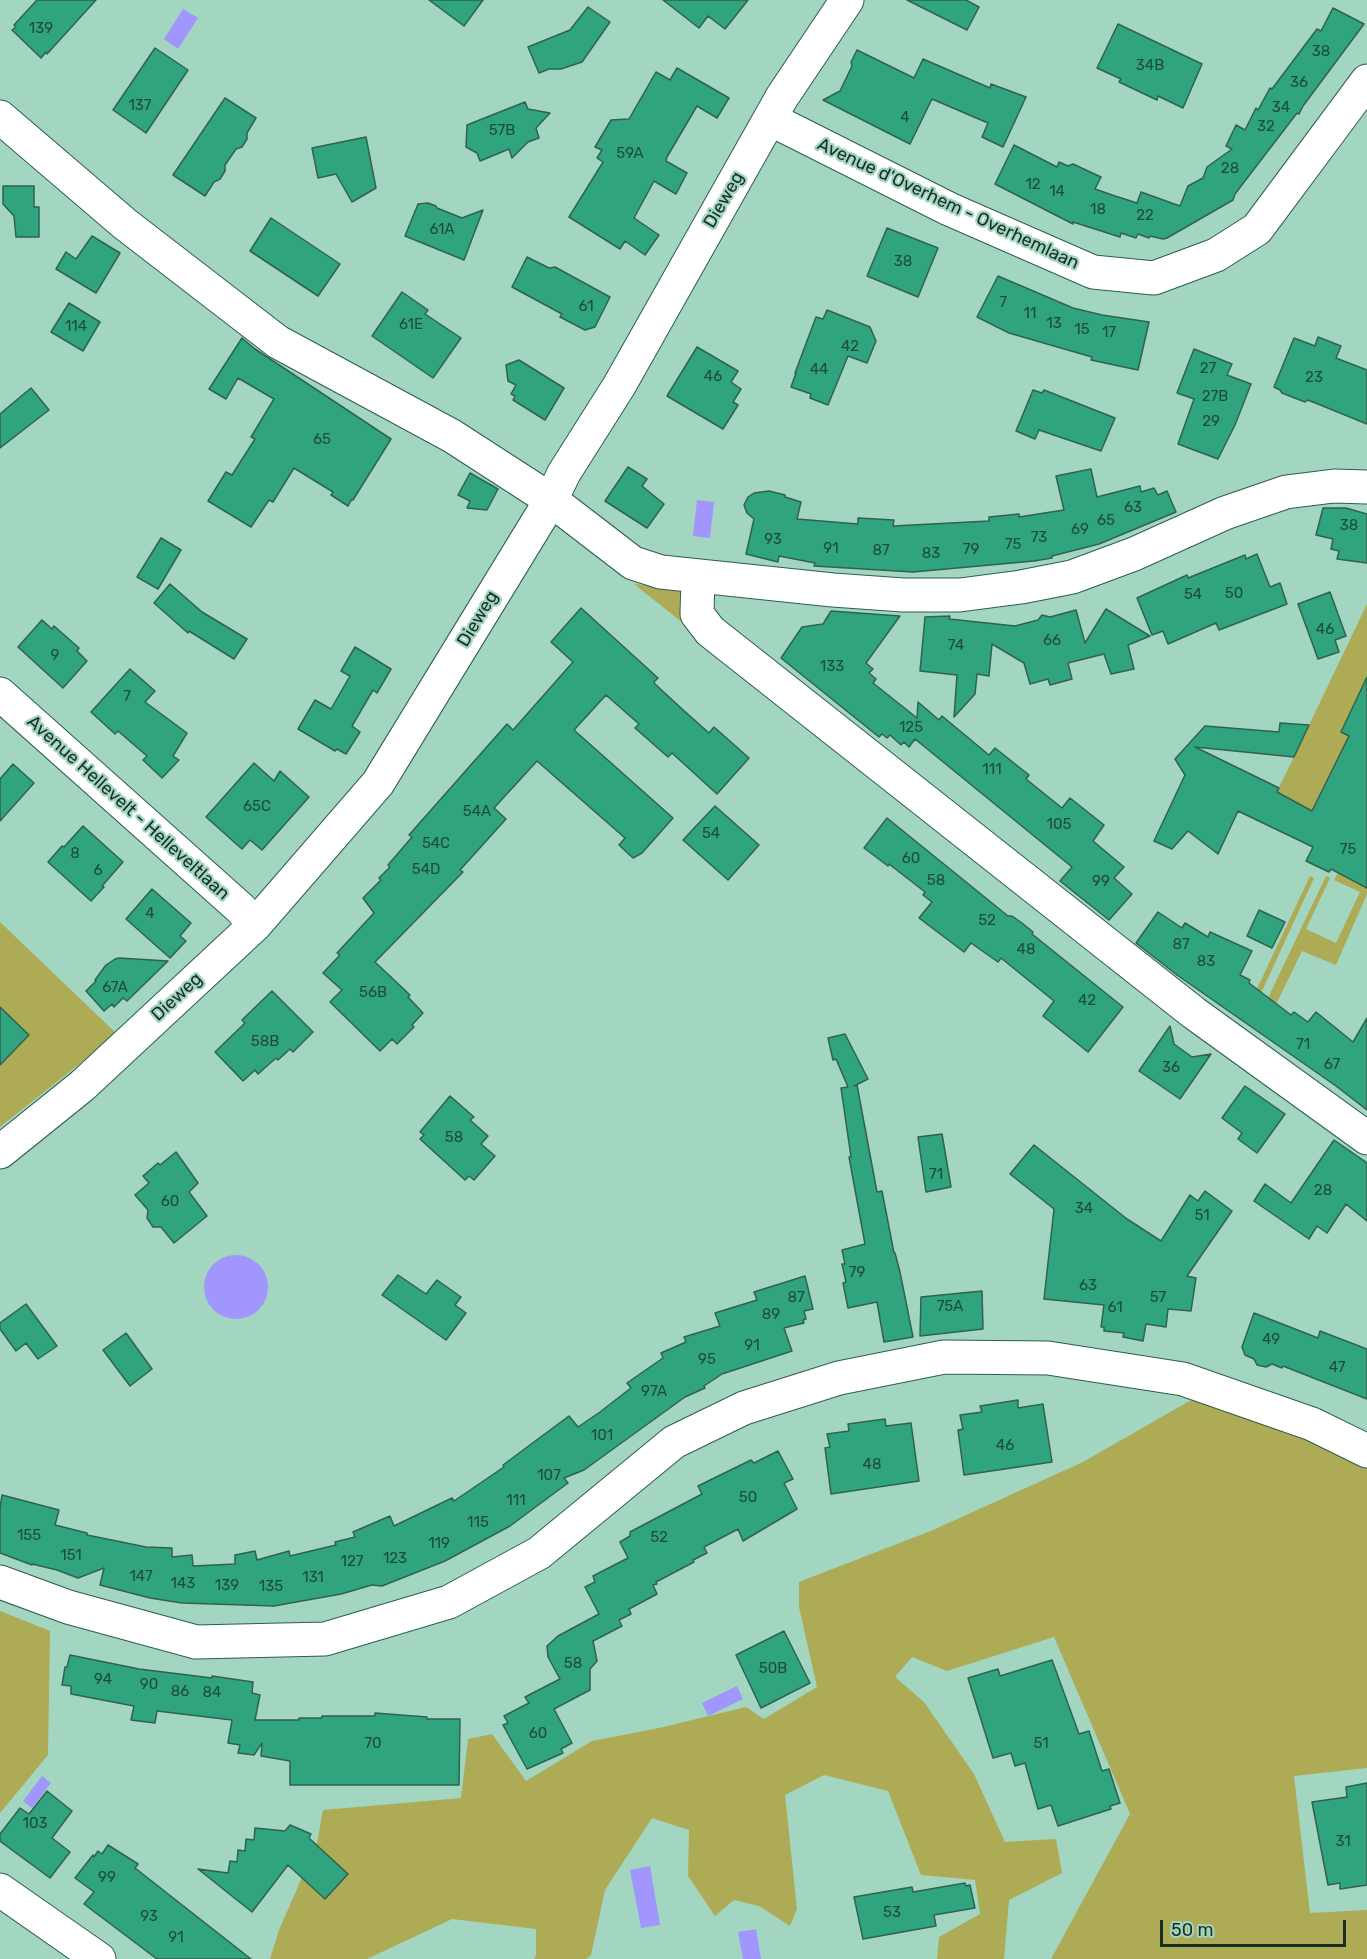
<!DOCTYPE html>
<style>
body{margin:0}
#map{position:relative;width:1367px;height:1959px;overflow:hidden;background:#a2d6c0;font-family:Rubik,sans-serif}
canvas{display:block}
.scale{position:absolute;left:1160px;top:1920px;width:186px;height:27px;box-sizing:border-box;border:3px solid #192e25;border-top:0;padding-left:8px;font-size:18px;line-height:21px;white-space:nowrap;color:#192e25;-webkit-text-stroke:4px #a2d6c0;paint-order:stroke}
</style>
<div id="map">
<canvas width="1367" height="1959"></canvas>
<div class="scale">50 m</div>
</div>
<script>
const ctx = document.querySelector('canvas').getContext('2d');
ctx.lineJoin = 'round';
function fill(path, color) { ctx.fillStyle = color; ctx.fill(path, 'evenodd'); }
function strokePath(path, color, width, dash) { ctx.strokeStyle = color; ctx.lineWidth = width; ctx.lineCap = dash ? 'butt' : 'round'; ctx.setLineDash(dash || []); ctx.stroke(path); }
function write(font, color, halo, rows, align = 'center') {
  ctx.font = font + ' Rubik,sans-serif'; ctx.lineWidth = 4.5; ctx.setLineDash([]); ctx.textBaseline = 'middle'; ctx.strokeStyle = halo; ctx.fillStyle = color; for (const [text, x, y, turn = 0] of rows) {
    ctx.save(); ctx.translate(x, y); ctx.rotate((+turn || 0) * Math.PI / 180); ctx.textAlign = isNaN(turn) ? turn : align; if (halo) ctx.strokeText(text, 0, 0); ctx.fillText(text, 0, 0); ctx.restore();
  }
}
fill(new Path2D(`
 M634,584L677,588L682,591L693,631Z
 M1367,604V706L1356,701L1341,731L1349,736L1312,811L1277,792Z
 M1338,873L1367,888V894L1336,965L1302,951L1268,1021L1259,1017L1326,876L1330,878L1306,929L1336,943L1360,892L1334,880Z
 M1310,876L1314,878L1252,1013L1247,1010Z
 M0,922L117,1034L0,1127Z
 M1193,1399L1232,1403L1367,1462V1768L1294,1776L1310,1913L1367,1910V1959H1051L1130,1814L1054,1637L947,1671L912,1657L895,1677L924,1702L974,1774L1005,1842L1056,1839L1062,1873L1009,1900L1004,1959H937L939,1937L980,1914L975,1880L921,1875L888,1791L824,1775L785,1795L797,1909L790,1926L759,1906L734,1900L715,1916L688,1876L689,1830L652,1818L605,1890L591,1955L586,1959H534L536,1955V1929L452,1919L367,1959H270L279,1930L317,1843L323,1810L461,1798L468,1739L492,1734L526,1781L592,1741L659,1728L746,1707L764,1719L817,1687L799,1607V1582L933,1530L1083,1462Z
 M0,1611L50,1631L48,1755L0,1813Z`), '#aeab56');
fill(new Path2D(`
 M183,9L198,18L178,49L164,39Z
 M697,500L714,502L710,538L693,536Z
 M204 1287a32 32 0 1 1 64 0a32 32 0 1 1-64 0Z
 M737,1686L743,1699L708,1716L702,1703Z
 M42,1776L51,1783L32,1808L23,1801Z
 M650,1866L660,1925L641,1928L630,1870Z
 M756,1929L761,1959H743L738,1932Z`), '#a096fe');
const building = new Path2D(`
 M37,0H96L47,54L46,52L41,58L12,30L16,27L14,25Z
 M429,0H483L464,26Z
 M663,0H748L725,29L708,16L699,28Z
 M907,0H966L979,7L967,30Z
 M588,7L610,22L582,62L561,69H549L539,73L528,47L570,30Z
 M1333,8L1364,24L1303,106L1299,114L1297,113L1235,194L1233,200L1167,238L1163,239L1150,236L1149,238L1138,234L1136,238L1121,233L1120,237L1073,222V224L995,184L1014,145L1057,167L1059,162L1068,166L1073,164L1101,177L1095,189L1115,196L1137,203L1141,192L1180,206L1188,186L1203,178L1207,167L1232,149L1226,146L1236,125L1245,130L1256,108L1258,110L1270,88L1272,89L1317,29L1321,31Z
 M1118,24L1202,64L1183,108L1158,96L1157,100L1119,82L1121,79L1097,68Z
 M155,48L188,70L146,133L113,110Z
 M857,50L914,78L923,59L990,88L991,84L1026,97L1003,147L982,137L988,123L932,99L910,144L823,100L840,91L852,66L851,62Z
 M677,68L729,98L717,118L697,106L667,157L666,161L687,173L676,194L654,181L634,218L659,235L645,255L625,241L620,249L569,217L603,162L597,158L602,150L595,147L611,120L629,119L656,72L670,80Z
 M225,98L256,118L247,133V139L242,147L236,149L225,165V171L220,179L214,182L205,196L173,175Z
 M525,102L528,109L550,113L536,128L539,138L528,142L512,158L509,149L480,161L477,153L466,147L467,125Z
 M366,137L376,188L352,202L336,174L318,178L312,148Z
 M3,186H34V207H39V237H16L14,216L3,204Z
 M428,203L436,206L437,208L462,218L483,210L464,260L405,236L418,204Z
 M271,218L340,264L318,296L250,251Z
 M887,228L938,248L918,297L867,276Z
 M92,236L120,253L96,293L56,269L66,252L76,259Z
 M527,257L549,268L555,267L610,297L595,327L585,330L560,317L562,314L512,287Z
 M998,276L1073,308L1102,315L1149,322L1138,370L1091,360L1092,357L1009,333L977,317Z
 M402,292L428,310L425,314L461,338L433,378L372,336Z
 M69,303L100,322L83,351L51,332Z
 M827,310L870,327L876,341L867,363L848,356L828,405L810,398L811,394L791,387L796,373H795L816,317L823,319Z
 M1318,337L1341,346L1336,358L1367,370V424L1313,402L1307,400L1305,402L1282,393L1280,390L1274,387L1294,338L1315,346Z
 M242,338L255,349L391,439L353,500L352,499L348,506L331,495L333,492L294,468L273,502L269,500L251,527L208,501L226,472L232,475L255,439L251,437L274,399L238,378L226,399L209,389Z
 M697,347L738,371L731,382L741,389L733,402L738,405L723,429L667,396Z
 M1194,349L1232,364L1227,375L1251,384L1235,425L1218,459L1178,444L1194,399L1177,393Z
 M519,360L564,388L545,420L513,400L515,396L511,394L516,385L508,381L506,365Z
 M31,388L49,410L0,448V414Z
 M1033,390L1042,393L1044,390L1115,418L1101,451L1039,430L1035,439L1016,431Z
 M628,467L647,479L642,486L664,504L647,528L605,501Z
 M1091,469L1097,497L1140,486L1141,492L1154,488L1158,495L1167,491L1176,512L1099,544L1052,556V558L1034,561L913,572L814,566L815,563L779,556L778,562L746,554L754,519L747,513L744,505L748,497L754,493L769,491L785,495V497L801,502L797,519L858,524V518L894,520L893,526L989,521V517L1019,514V517L1064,510L1056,476Z
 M470,473L498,489L487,510L467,508L470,501L458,495Z
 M1323,508H1346L1367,514V563L1337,559L1339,551L1331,549L1333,539L1316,535Z
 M161,538L181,550L158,589L137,577Z
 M1257,554L1270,587L1280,583L1287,604L1219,630L1216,623L1168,644L1163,631L1152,635L1137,598L1187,575L1188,578L1245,555L1246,559Z
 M170,584L202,612L247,639L234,659L189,631L188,633L154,603Z
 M1330,592L1346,636L1335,640L1339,652L1318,659L1298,604Z
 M581,608L658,678L654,682L655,684L681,708L709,733L714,727L749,758L717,794L672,753L668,757L635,728L639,724L606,695L574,730L673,818L642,853L633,858L619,845L625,838L537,761L494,808L506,819L460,870L463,872L375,962L410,995L408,997L423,1013L412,1025L414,1027L397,1044L392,1039L380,1051L330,1002L342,990L323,973L340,955L337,953L374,913L363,898L381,880L379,878L390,867L388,865L412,837L409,835L507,724L513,730L573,662L551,642Z
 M1106,609L1150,636L1128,645L1134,669L1111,674L1104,654L1068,663L1072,679L1050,685L1048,679L1030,684L1024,663L992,644L989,676L977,674L975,694L954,717L957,675L920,671L925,617L950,616L949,619L1015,626L1038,620L1042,615L1050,617L1076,610L1085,643Z
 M831,611L900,616L866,663L873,669L869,673L876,679L873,683L917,718L918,702L939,720L942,716L989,755L995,748L1029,775L1026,779L1062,808L1070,798L1104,825L1093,841L1124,867L1114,878L1132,894L1109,920L1060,881L1072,867L915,739L909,747L904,742L901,745L890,735L887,738L882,734L879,737L781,658L802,627L823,624Z
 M42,620L52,629L54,626L79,648L77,651L87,661L63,688L18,647Z
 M355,647L391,669L377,693L373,690L352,726L360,732L346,754L337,749L335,751L298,729L315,700L331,709L350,676L341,671Z
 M130,669L155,691L145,702L187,733L173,756L179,760L162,778L143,760L147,756L118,731L115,734L91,712Z
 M1367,677V888L1331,869L1329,872L1306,861L1313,847L1238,811L1218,854L1188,831L1172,849L1154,841L1185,775L1175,759L1205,726L1279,732L1280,723L1309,725L1294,757L1195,747L1279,788L1277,792L1312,811L1349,736L1341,732Z
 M254,763L274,781L280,771L309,797L262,850L250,840L242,849L206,817Z
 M13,764L34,783L0,821V779Z
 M715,806L759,845L728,880L683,840Z
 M887,818L1008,916H1012L1022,923L1033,932L1032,934L1123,1007L1088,1052L1043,1016L1054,1001L1001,958L998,962L971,943L964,952L919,918L932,902L923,895L925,892L889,864L888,866L864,848Z
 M83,826L123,862L102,886L104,887L91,901L48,862L62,846L64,847Z
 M152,889L191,923L180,936L186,941L170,958L126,919Z
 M1259,910L1285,922L1272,948L1247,936Z
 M1158,912L1182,928L1185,923L1208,937L1210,932L1252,951L1240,975L1250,980L1249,983L1291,1015L1294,1012L1308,1022L1316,1012L1353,1042L1367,1018V1110L1336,1086L1177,975L1136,943Z
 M115,959L119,958L168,961L127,1001L123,998L114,1007L112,1004L104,1011L86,991L96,981L95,980L106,965Z
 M272,991L313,1032L293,1052L290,1049L278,1060L276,1058L258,1074L255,1070L243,1081L215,1052L245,1023L242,1020Z
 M0,1007L29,1035L0,1065Z
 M1170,1026L1174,1044L1192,1057L1211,1054L1180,1099L1139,1071Z
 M845,1034L868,1079L854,1086L857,1085L877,1192L882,1191L894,1253H895L900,1272L913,1337L884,1342L877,1302L848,1308L843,1283L846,1282L842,1264H845L842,1250L865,1244L849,1157H851L841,1088L848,1087L836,1059L833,1060L828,1038Z
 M1245,1086L1285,1114L1257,1153L1238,1139L1242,1133L1222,1118Z
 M450,1096L474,1117L470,1120L488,1136L481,1144L495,1156L474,1180L469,1176L465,1180L420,1139L424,1135L420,1132Z
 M942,1134L951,1187L926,1192L918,1137Z
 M1334,1140L1367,1163V1221L1346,1204L1327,1233L1317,1226L1309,1239L1254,1201L1265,1184L1291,1203Z
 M1034,1145L1127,1219L1161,1241L1190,1195L1198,1201L1205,1191L1232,1211L1187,1276L1196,1278L1191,1311L1168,1309L1166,1327L1146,1324L1143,1341L1123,1337L1124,1333L1104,1331V1327H1101L1104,1305L1044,1299L1054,1209L1010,1174Z
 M176,1152L198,1183L189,1192L207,1216L174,1243L161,1227H153L147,1218L148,1210L135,1195L149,1183L143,1176L158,1163L160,1165Z
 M398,1275L426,1294L437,1280L461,1297L455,1305L466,1313L446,1340L382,1295Z
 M805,1276L813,1309L804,1311L806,1319L803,1320L804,1323L784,1328L792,1351L722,1374L704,1386L705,1388L685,1397L584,1470L564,1478L568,1483L510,1526L445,1561L382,1586L372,1585L341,1594L274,1606L182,1603L150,1598L100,1585L104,1568L78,1578L57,1570L32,1564V1565L0,1553V1508L2,1495L59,1510L55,1525L87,1533V1535L146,1547L172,1548V1557L192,1555L193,1566L235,1564V1555L255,1551L257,1560L289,1551L290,1556L336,1545L335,1542L355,1537L353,1532L390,1516L394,1526L452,1498L454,1501L504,1467L503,1465L569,1416L578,1427L600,1412L631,1388L627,1383L663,1358L661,1353L686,1342L684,1337L720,1326L715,1313L757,1300L754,1292Z
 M982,1291L983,1329L920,1336L921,1297Z
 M26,1304L57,1346L38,1359L26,1343L16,1351L0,1329V1323Z
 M1254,1313L1318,1338L1320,1331L1367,1349V1399L1283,1366L1282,1368L1272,1364L1266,1367L1257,1365L1254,1359L1245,1355L1242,1347Z
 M126,1333L152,1369L130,1386L103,1350Z
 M1018,1400V1408L1043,1404L1052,1462L964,1475L958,1430L963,1429L960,1415L982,1412L980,1406Z
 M885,1419L886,1426L911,1423L919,1481L831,1494L825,1448L830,1447L827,1434L849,1431L848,1424Z
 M778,1451L793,1479L784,1483L797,1509L743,1541L738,1529L704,1547L707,1553L693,1560L694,1562L656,1582L657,1584L653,1585L657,1594L629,1609L631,1614L619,1620L622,1626L593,1641L597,1661L590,1669V1690L554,1709L572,1743L561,1749L563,1753L527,1769L503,1725L508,1723L504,1716L529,1703L525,1697L560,1679L548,1657L547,1646L558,1636L599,1614L585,1587L595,1582L593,1576L628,1558L620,1542L630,1536V1532L702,1494L698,1486L751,1460L754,1463Z
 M784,1631L810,1683L761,1708L736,1655Z
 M70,1655L139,1669L212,1678V1676L253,1682L252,1693L260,1695L255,1720H299V1718H322V1716H375V1713L427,1717V1719H460L459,1785H290V1761L261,1756L262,1743L254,1755L238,1753L240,1745L228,1743L232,1720L157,1711L155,1723L131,1720L134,1706L71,1694V1686L62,1685L65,1667H67Z
 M1052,1660L1079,1734L1089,1731L1102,1771L1109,1769L1120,1803L1110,1806L1111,1809L1058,1826L1051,1805L1038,1809L1025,1763L1015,1766L1011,1753L993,1758L968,1678L998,1669L1000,1676Z
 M1367,1783V1885L1340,1889V1883L1328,1885L1312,1802L1347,1797L1346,1787Z
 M47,1791L72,1811L52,1838L70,1852L50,1878L0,1841V1834L20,1808L29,1814Z
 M290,1825L311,1834L309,1838L348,1874L325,1899L288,1865L252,1912L198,1869L228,1873L230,1861L237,1862L238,1850L245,1851L246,1839L254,1840L255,1828L285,1831Z
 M108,1845L138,1864L135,1868L251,1959H157L84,1904L94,1892L75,1878L93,1855L94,1857L98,1851L102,1854Z
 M965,1883L966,1886L970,1885L975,1908L934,1915L936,1926L863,1939L854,1897L912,1887L913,1892Z`);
fill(building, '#2fa47e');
strokePath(building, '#31624f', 1.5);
const minor = new Path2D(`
 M0,117L125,224L278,342L452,436L551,500L633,563L661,572L833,590L903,595H960L1021,587L1072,577L1134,554L1225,513L1286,492L1334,486L1367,487
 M770,119L949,209L1093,272L1154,278L1216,255L1257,229L1367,81
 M698,577L697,614L710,631L1194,1013L1367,1138
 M0,694L240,908L255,925
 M0,1152L82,1086L255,925L378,783L551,500L564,473L619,386L782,97L847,0
 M0,1582L68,1607L196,1642L325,1639L449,1602L539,1553L674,1442L744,1408L839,1378L944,1357L1048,1358L1183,1379L1312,1424L1367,1451
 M0,1890L99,1959`);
strokePath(minor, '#2d5e4b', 35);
strokePath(minor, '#fff', 33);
write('15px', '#1e4c3b', null, [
 ["139",41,29],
 ["38",1321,52],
 ["34B",1150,66],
 ["36",1299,83],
 ["137",140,106],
 ["34",1281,108],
 ["4",905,118],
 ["32",1266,127],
 ["57B",502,131],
 ["59A",630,154],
 ["28",1230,169],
 ["12",1033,185],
 ["14",1057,192],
 ["18",1098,210],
 ["22",1145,216],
 ["61A",442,230],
 ["38",903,262],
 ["7",1003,303],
 ["61",586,307],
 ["11",1030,314],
 ["13",1054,324],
 ["61E",411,325],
 ["114",76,327],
 ["15",1082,330],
 ["17",1109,333],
 ["42",850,347],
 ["27",1208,369],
 ["44",819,370],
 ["46",713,377],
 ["23",1314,378],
 ["27B",1215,397],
 ["29",1211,422],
 ["65",322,440],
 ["63",1133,508],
 ["65",1106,521],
 ["38",1349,526],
 ["69",1080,530],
 ["73",1039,538],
 ["93",773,540],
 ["75",1013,545],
 ["91",831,549],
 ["79",971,550],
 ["87",881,551],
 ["83",931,554],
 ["50",1234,594],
 ["54",1193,595],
 ["46",1325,630],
 ["66",1052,641],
 ["74",956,646],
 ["9",55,656],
 ["133",832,667],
 ["7",127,697],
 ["125",911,728],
 ["111",992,770],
 ["65C",257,807],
 ["54A",477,812],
 ["105",1059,825],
 ["54",711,834],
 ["54C",436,844],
 ["75",1348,850],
 ["8",75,854],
 ["60",911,859],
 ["54D",426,870],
 ["6",98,871],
 ["58",936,881],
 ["99",1101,882],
 ["4",150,914],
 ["52",987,921],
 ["87",1181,945],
 ["48",1026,950],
 ["83",1206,962],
 ["67A",115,988],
 ["56B",373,993],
 ["42",1087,1001],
 ["58B",265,1042],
 ["71",1303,1045],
 ["67",1332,1065],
 ["36",1171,1068],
 ["58",454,1138],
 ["71",936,1175],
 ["28",1323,1191],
 ["60",170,1202],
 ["34",1084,1209],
 ["51",1202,1216],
 ["79",857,1273],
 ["63",1088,1286],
 ["87",796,1298],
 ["57",1158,1298],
 ["75A",950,1307],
 ["61",1115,1308],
 ["89",771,1315],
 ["49",1271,1340],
 ["91",752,1346],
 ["95",707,1360],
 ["47",1337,1368],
 ["97A",654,1392],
 ["101",602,1436],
 ["46",1005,1446],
 ["48",872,1465],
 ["107",549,1476],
 ["50",748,1498],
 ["111",516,1501],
 ["115",478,1523],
 ["155",29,1536],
 ["52",659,1538],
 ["119",439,1544],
 ["151",71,1556],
 ["123",395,1559],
 ["127",352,1562],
 ["147",141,1577],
 ["131",313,1578],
 ["143",183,1584],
 ["139",227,1586],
 ["135",271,1587],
 ["58",573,1664],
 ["50B",773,1669],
 ["94",103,1680],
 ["90",149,1685],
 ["86",180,1692],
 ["84",212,1693],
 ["60",538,1734],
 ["70",373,1744],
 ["51",1041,1744],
 ["103",35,1824],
 ["31",1343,1842],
 ["99",107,1878],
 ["53",892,1913],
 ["93",149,1917],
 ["91",176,1938]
]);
write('18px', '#192e25', '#a2d6c0', [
 ["Dieweg",724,200,-60],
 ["Avenue d'Overhem - Overhemlaan",948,204,25],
 ["Dieweg",478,619,-59],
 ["Avenue Hellevelt - Helleveltlaan",128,808,42],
 ["Dieweg",177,997,-43]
]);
</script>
